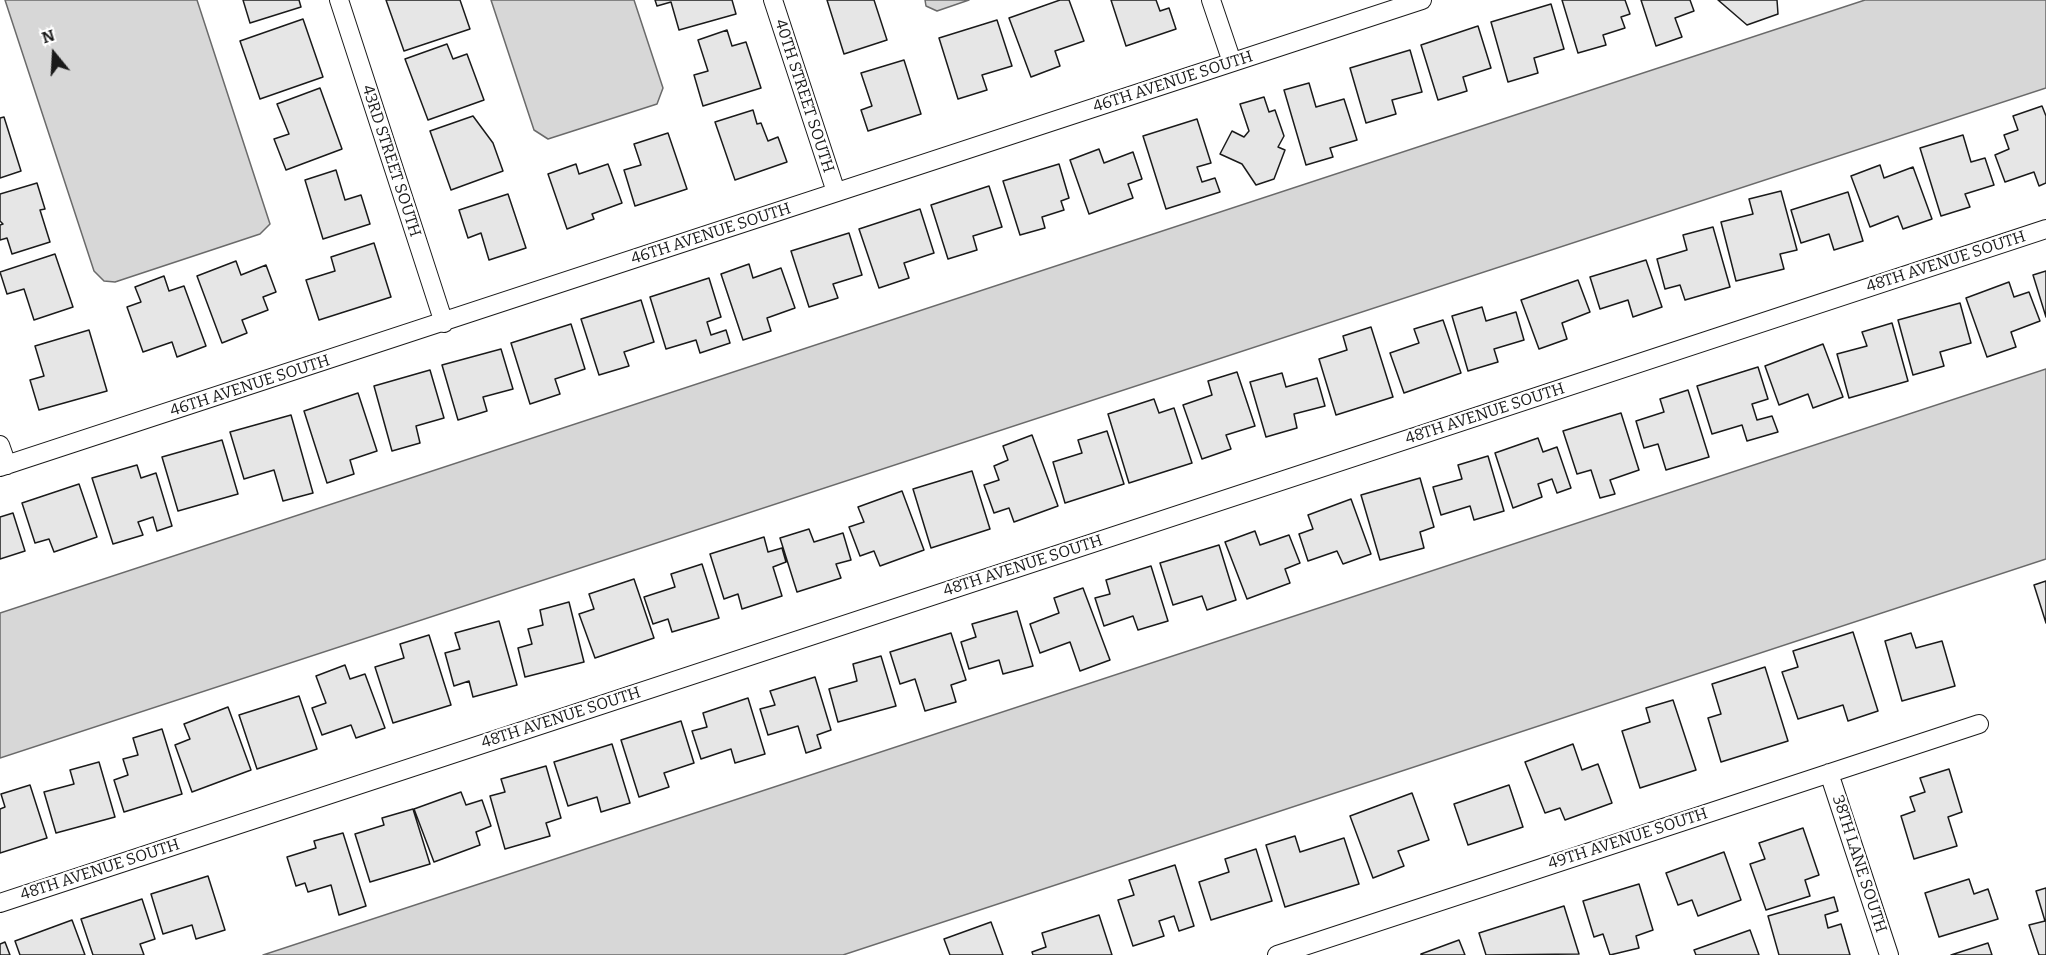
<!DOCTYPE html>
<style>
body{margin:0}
#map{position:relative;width:2046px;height:955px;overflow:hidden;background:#fff;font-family:Bitter,serif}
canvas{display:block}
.north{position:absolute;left:24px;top:24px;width:60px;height:60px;-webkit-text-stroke:4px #fff;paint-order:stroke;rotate:342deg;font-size:16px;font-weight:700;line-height:24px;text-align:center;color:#1a1a1a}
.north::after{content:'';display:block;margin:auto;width:21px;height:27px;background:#1a1a1a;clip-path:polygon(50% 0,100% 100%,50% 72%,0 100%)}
</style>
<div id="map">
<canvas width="2046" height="955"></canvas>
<div class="north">N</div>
</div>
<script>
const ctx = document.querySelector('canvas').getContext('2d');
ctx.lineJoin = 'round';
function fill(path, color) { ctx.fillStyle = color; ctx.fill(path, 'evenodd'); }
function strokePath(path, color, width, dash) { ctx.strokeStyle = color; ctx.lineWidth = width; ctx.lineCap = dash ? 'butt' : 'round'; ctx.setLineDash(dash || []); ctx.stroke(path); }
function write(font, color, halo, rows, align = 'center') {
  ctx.font = font + ' Bitter,serif'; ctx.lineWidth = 4.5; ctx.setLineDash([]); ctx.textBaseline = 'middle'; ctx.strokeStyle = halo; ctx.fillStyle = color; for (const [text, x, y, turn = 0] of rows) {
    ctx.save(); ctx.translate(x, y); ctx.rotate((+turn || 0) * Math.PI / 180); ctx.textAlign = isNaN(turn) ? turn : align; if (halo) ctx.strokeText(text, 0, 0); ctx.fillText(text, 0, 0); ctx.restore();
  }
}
const water = new Path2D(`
 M5,0H197L270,224L260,234L115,282L104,281L94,271Z
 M491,0H634L663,88L657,104L548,139L534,130Z
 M925,0H969L937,11L926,6Z
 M1865,0H2046V88L0,758V613Z
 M2046,369V559L843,955H263Z`);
fill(water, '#d7d7d7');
strokePath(water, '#6a6a6a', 1.5);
const building = new Path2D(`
 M243,0H299L301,7L250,23Z
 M386,0H460L470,29L404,51Z
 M655,0H732L736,14L679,30L671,2L657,6Z
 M827,0H874L887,40L844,54Z
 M1060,0H1069L1084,41L1055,51L1060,66L1031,77L1009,18Z
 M1111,0H1156L1160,11L1169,8L1176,29L1126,46Z
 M1562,0H1625L1630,14L1621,17L1625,28L1603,35L1606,45L1578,53Z
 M1641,0H1690L1694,11L1675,18L1682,37L1656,46Z
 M1718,0H1777L1778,14L1747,25Z
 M1551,4L1564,49L1534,58L1538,73L1508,82L1491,22Z
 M303,19L323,77L260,99L240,41Z
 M997,20L1012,66L982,75L987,90L958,99L939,38Z
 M1478,26L1491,68L1463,77L1467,91L1438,100L1421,45Z
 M727,30L732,46L746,42L761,88L703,106L694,75L708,71L698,40Z
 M447,44L453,59L467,54L484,100L428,120L405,59Z
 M1410,50L1422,92L1392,100L1396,114L1366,123L1350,68Z
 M904,60L921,114L868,131L861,110L872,106L861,73Z
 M1309,83L1316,107L1344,99L1357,140L1330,148L1333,157L1306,165L1284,90Z
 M320,88L342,149L286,170L274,139L289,134L277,104Z
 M1264,97L1269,112L1275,110L1284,136L1278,147L1285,150L1274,179L1256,185L1242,164L1220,154L1232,131L1244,137L1249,131L1240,104Z
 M2042,106L2046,116V183L2039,186L2034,172L2005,182L1995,155L2009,149L2004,135L2018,130L2013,116Z
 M753,110L757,124L761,123L768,141L778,137L787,162L735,180L715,122Z
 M473,116L493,143L503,171L451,190L430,131Z
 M4,117L21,171L0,178V118Z
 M1197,119L1211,163L1197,167L1202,182L1215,178L1220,192L1166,209L1143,136Z
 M668,133L687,189L635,206L624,170L641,165L634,144Z
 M1963,135L1971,162L1985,158L1994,185L1965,194L1970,207L1941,216L1920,148Z
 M1099,149L1104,163L1133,152L1142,179L1128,184L1133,198L1089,214L1070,160Z
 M576,164L579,174L608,164L622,203L592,214L594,219L567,229L548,174Z
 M1059,164L1069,198L1061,201L1064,210L1042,217L1045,228L1020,235L1003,181Z
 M1880,165L1884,178L1913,167L1932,219L1903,229L1898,216L1870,227L1851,176Z
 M336,170L345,200L361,195L370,224L323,239L305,180Z
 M37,183L45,209L40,210L50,242L12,254L7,238L0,240V225L3,224L0,221V194Z
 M989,186L1002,227L973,236L977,250L948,259L931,205Z
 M1781,191L1797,250L1780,254L1784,269L1736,281L1721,222L1753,214L1749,199Z
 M1848,192L1863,241L1834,250L1829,234L1801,243L1791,210Z
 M508,194L526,248L489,260L481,233L468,238L459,210Z
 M920,209L934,253L904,263L909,278L879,288L859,229Z
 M1713,227L1730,287L1685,300L1680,285L1665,289L1657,259L1687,250L1683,235Z
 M849,233L862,275L833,284L838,298L809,307L791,251Z
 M374,243L391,297L319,320L306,280L335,271L331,257Z
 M55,254L73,307L34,320L24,289L7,294L0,272Z
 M1646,260L1662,307L1633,317L1628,300L1600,309L1590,277Z
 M236,261L241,275L266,265L276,292L263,297L268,310L242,320L247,333L222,343L197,276Z
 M749,264L753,278L781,268L795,308L767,318L771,331L743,340L721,274Z
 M2046,271V317L2033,275Z
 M164,276L169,291L184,286L206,346L177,357L172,342L143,352L127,307L141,302L135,287Z
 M709,278L721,317L707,322L711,335L726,330L730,343L700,353L696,340L666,349L650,297Z
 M1578,280L1590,312L1562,323L1567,339L1539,349L1521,300Z
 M2009,282L2014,297L2029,292L2040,321L2011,332L2016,347L1987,357L1966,298Z
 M641,300L654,342L624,352L629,366L599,375L581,319Z
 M1960,303L1971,343L1940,352L1944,366L1913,375L1898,320Z
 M1482,307L1486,321L1516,312L1524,340L1494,349L1498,362L1468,371L1452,316Z
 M1443,320L1461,373L1404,393L1390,353L1419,343L1414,329Z
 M1892,323L1908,381L1849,398L1837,354L1867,346L1862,332Z
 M571,324L585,369L555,379L560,394L530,404L511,343Z
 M1371,327L1393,397L1336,415L1319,359L1347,350L1343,336Z
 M89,330L107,391L39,410L30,380L44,376L35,346Z
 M1823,344L1843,397L1813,408L1808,394L1779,405L1765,366Z
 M501,349L513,389L483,397L487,411L458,420L442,365Z
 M1758,367L1768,399L1752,404L1757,420L1772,416L1778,432L1747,441L1742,425L1712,434L1697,386Z
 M430,370L444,418L416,426L420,443L392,451L374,386Z
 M1237,372L1255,426L1226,435L1231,449L1202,459L1183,405L1212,395L1208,381Z
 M1282,373L1286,387L1317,378L1325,406L1294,414L1297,428L1266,437L1250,382Z
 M1688,390L1709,457L1666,470L1658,444L1644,448L1636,421L1664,412L1660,399Z
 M358,393L377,451L350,460L354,474L327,483L304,411Z
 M1154,399L1159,413L1174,408L1192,463L1129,483L1108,414Z
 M1621,413L1639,470L1610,480L1615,494L1600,498L1591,470L1577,474L1563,431Z
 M291,415L313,493L283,501L274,470L244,479L230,432Z
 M1107,431L1124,484L1065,503L1053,462L1082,453L1078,440Z
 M1032,435L1058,506L1014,522L1009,508L994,513L984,485L999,480L994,466L1008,460L1003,446Z
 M1538,438L1543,452L1557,447L1571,488L1557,493L1552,479L1538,484L1542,497L1513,508L1495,453Z
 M222,440L238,494L178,511L162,457Z
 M1488,456L1504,511L1474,520L1470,506L1441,515L1433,487L1462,479L1458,465Z
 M137,465L141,478L156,473L172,526L157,531L153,517L138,522L143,535L113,544L92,478Z
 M972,471L990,529L931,548L913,489Z
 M1420,478L1434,527L1420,532L1424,548L1380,560L1361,495Z
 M79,484L97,537L54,552L49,539L35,543L22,503Z
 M902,491L924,550L880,566L874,551L860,556L849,527L864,522L858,507Z
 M1351,499L1371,554L1343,564L1337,551L1308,561L1299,534L1313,529L1308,515Z
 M13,513L25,551L0,559V517Z
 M809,529L814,542L843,533L851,560L836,564L841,578L797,592L780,538Z
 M1255,531L1260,545L1289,535L1300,563L1285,569L1290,583L1247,599L1225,542Z
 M764,537L768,552L782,548L786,562L773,567L782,596L742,609L738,594L724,599L710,554Z
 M1219,545L1236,600L1207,610L1202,596L1173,605L1160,563Z
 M702,564L719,618L672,632L668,619L653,624L644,597L675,587L671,574Z
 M1151,566L1168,621L1138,630L1133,616L1104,626L1095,598L1110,594L1106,580Z
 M634,579L654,638L595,658L579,614L594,609L589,594Z
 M2046,581V623L2034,585Z
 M1083,588L1110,660L1080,671L1070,642L1040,653L1030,624L1059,613L1054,598Z
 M569,602L584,662L525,677L518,648L532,644L528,629L543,625L540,610Z
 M1017,611L1033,666L1003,674L999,660L969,669L961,642L976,637L972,624Z
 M499,621L517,685L473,697L469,681L454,686L445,653L460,649L455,633Z
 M1853,632L1878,711L1848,721L1843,705L1798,719L1782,672L1798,667L1793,651Z
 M951,633L966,680L951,685L956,702L925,711L915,679L900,684L890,652Z
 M1911,633L1916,648L1942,641L1955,686L1902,701L1885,641Z
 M429,635L451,705L393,723L375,667L404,658L400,644Z
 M881,656L896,706L838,722L829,689L857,681L853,664Z
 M345,665L350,679L365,674L385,728L356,738L351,725L322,735L312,708L326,703L316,676Z
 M1765,667L1788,741L1721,762L1708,718L1721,714L1712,684Z
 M815,677L831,730L817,735L821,748L806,753L798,726L768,735L760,709L775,705L770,691Z
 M299,696L317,749L257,769L239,715Z
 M748,698L765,754L735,763L731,749L701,759L692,731L707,727L703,713Z
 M1673,700L1696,770L1640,788L1622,731L1650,722L1646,708Z
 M228,707L251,770L192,792L175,745L190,739L184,724Z
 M681,721L694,763L664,773L669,787L639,797L621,740Z
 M162,729L182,794L124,812L114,780L128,775L123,759L138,755L133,738Z
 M612,744L630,803L601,812L597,797L568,806L554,762Z
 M1573,744L1582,770L1598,764L1612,803L1565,820L1560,808L1545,813L1525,762Z
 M99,762L115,817L56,833L44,792L74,784L70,770Z
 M546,766L561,818L546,823L550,836L505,849L490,796L505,792L501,779Z
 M1949,769L1962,812L1948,817L1957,846L1914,859L1901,816L1915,811L1910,797L1925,792L1920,778Z
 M30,785L47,838L0,853V809L5,807L1,794Z
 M1509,785L1523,827L1468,845L1454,804Z
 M461,792L466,805L482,800L491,826L476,832L480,845L434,862L414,809Z
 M1412,793L1429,840L1398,851L1404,866L1373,878L1350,816Z
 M413,809L430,864L370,882L355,834L384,825L382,818Z
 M1803,828L1819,875L1805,880L1810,896L1766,910L1750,864L1765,859L1759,843Z
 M343,833L366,906L339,915L331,885L308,892L305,883L296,886L287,857L316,848L314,841Z
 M1295,836L1300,852L1344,838L1359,884L1285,907L1266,845Z
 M1256,849L1272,901L1211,920L1199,882L1229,872L1225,859Z
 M1724,852L1741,900L1698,916L1692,900L1678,905L1666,873Z
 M1175,865L1194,926L1179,931L1174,916L1159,921L1164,936L1133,946L1118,900L1134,895L1129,880Z
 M208,876L225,930L196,939L192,925L163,934L151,894Z
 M1969,879L1974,894L1988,889L1998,919L1939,937L1925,893Z
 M1639,884L1653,930L1636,936L1639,948L1610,955L1603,934L1594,937L1583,901Z
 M2046,888V955H2039L2029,925L2045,921L2036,891Z
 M1834,897L1838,911L1825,915L1828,928L1841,924L1850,955H1779L1768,916Z
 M142,899L155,939L140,944L144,955H93L81,919Z
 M1564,906L1579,954L1486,955L1479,933Z
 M1099,915L1112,955H1033L1032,952L1046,947L1042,933Z
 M72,920L85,955H20L15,941Z
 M991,922L1003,955H950L944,939Z
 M1750,930L1759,955H1696L1694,950Z
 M1459,940L1465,955H1421V954Z
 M5,942L10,955H0V944Z
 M1988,943L1992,955H1951Z`);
fill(building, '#e6e6e6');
strokePath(building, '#1a1a1a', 1.5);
const minor = new Path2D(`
 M339,0L444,323
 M773,0L836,192
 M1211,0L1232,62
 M0,445L7,465
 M0,467L1422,0
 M1829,773L1889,955
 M0,903L2046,229
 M1277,955L1979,724`);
strokePath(minor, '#1a1a1a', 20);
strokePath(minor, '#fff', 18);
write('16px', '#1a1a1a', '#fff', [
 ["46TH AVENUE SOUTH",1173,82,-18],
 ["40TH STREET SOUTH",804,96,72],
 ["43RD STREET SOUTH",391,161,72],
 ["46TH AVENUE SOUTH",711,234,-18],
 ["48TH AVENUE SOUTH",1946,262,-18],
 ["46TH AVENUE SOUTH",250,386,-18],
 ["48TH AVENUE SOUTH",1485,414,-18],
 ["48TH AVENUE SOUTH",1023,566,-18],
 ["48TH AVENUE SOUTH",561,718,-18],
 ["49TH AVENUE SOUTH",1628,839,-18],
 ["38TH LANE SOUTH",1859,864,72],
 ["48TH AVENUE SOUTH",100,870,-18]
]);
</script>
